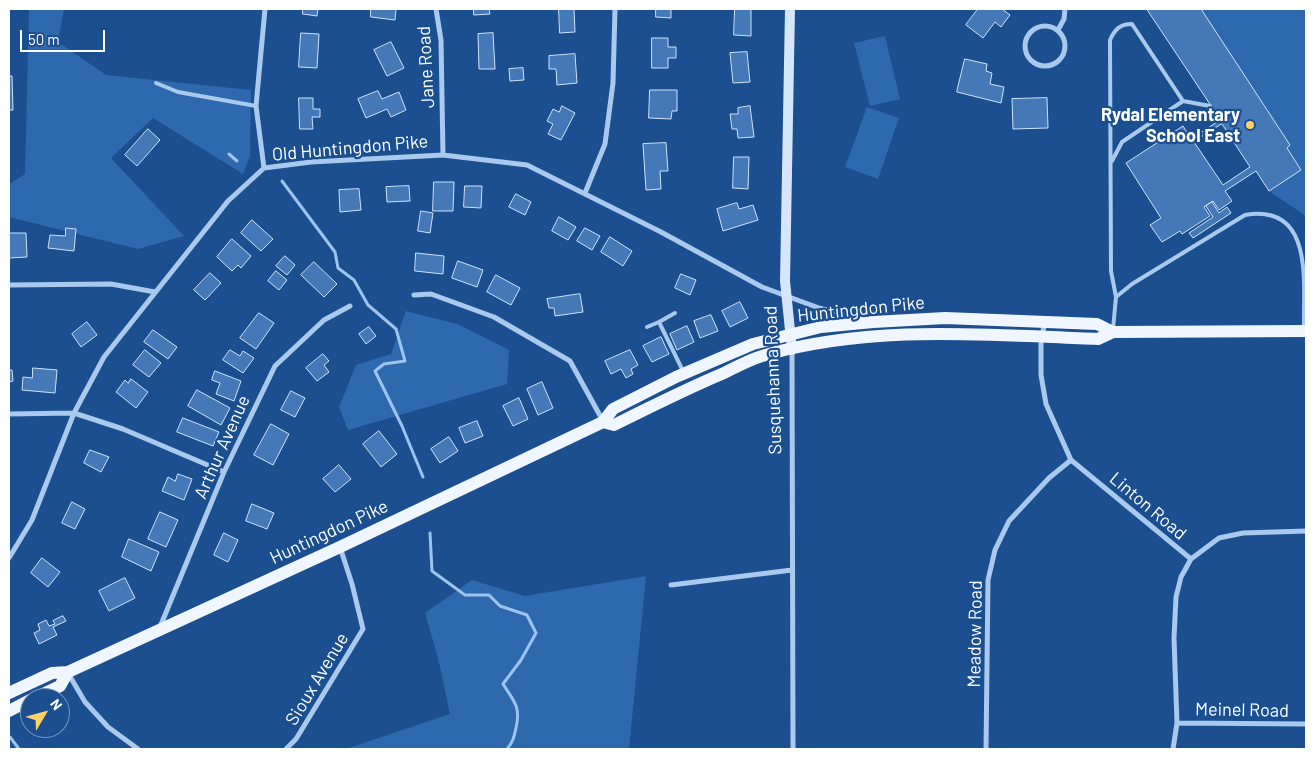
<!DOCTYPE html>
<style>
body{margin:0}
#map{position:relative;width:1315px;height:758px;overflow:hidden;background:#1b4f8f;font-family:Barlow,sans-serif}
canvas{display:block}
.frame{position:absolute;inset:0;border:10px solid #fff;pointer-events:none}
.north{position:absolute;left:20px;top:688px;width:50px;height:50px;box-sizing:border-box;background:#1b4f8f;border:1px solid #7695bc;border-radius:50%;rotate:53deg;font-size:14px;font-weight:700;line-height:20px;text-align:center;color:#fff}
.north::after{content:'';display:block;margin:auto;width:18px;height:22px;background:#ffd166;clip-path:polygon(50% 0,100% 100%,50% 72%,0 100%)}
.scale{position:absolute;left:20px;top:30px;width:85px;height:22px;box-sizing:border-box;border:2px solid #fff;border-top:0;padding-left:6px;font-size:15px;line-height:18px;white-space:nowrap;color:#fff;-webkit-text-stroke:4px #1b4f8f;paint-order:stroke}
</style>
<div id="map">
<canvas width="1315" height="758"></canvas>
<div class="frame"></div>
<div class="north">N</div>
<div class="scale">50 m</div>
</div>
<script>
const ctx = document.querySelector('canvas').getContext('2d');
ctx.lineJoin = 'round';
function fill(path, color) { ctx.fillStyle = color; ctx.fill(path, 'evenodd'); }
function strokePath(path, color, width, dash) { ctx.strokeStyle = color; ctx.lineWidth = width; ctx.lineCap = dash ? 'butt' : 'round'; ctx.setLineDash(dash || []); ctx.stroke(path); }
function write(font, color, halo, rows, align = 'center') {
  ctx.font = font + ' Barlow,sans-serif'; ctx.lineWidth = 4.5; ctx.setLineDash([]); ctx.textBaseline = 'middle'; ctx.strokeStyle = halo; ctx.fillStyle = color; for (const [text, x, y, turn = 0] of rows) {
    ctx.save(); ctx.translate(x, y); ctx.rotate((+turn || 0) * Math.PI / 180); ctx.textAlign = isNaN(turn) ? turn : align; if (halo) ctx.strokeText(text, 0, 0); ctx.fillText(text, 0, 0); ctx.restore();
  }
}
fill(new Path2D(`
 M29,9H64L58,42L106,75L251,90L250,156L243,174L153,118L111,158L184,236L138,249L9,217V184L25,174Z
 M1201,9H1306V219L1303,214L1269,191L1301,169L1287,148L1290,145Z
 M885,36L900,99L870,106L854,43Z
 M867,107L899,118L878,179L845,167Z
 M406,311L457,324L509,350L507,384L348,430L339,407L356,365L391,354Z
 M646,576L629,749H346L450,714L438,658L425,613L472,580L525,596Z`), '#2e69ad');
strokePath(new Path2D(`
 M229,154L237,161
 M282,181L335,252L338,268L354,280L368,305L396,329L405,361L384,364L375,371L402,426L423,477
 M430,533L432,571L465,595H489L500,606L527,615L536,633L521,660L503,684C514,701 521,707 516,728C514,737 513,742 507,749
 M10,737L19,749`), '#9cc4f0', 3);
const building = new Path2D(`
 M303,9H318L317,16L303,14Z
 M371,9H396L395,20L371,17Z
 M474,9H489L490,14L474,15Z
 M559,9H574L575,32L560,33Z
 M656,9H671V18L656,17Z
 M735,9H751V36L734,35Z
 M978,9H1002L1010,15L1001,27L995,22L983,38L966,25Z
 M1147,9H1201L1290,145L1287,148L1301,170L1269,191L1256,171L1225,191L1232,201L1219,210L1213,201L1204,207L1210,216L1182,234L1180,231L1162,242L1150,225L1161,218L1126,163L1183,126L1191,139L1220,120ZM1222,124L1250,167L1223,185L1194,142Z
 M301,33L319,34L317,68L299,67Z
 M493,33L495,69H479L478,34Z
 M652,38H668V47H676V58H668V68H652Z
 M391,42L404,68L387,76L374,50Z
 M747,52L750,82L733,83L730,53Z
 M575,54L577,83L557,85L556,69H549V56Z
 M965,59L987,64L986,71L992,73L990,84L1004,87L1001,103L957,92Z
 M523,68L524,80L510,81L509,69Z
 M9,76H12L13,110H9Z
 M650,90H677V111H672L671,119L649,118Z
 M378,91L382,99L399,92L406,110L391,117L387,109L366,118L358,99Z
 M299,98H313V109H320V117H312L313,129H300Z
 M1047,98L1048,128L1013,129L1012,99Z
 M562,106L575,113L561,140L548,134L553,124L547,121L553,109L559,112Z
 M750,106L754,137L738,138L737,129H732L730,114H738V108Z
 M148,129L160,140L137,166L125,155Z
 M666,143L668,171H660L661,189L646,190L643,144Z
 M734,157H749L748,189L733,188Z
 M434,182H454L453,211H433Z
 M409,186L410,201L387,202L386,187Z
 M465,186H482L481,208L464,207Z
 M359,189L361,210L340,212L339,190Z
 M516,194L531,202L525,215L509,207Z
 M1212,202L1219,213L1227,207L1231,213L1193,238L1189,233L1213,217L1206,206Z
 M737,203L739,209L753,205L758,220L723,231L717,209Z
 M421,211L433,213L430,233L418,231Z
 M559,217L576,227L568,240L552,231Z
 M252,220L273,239L261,251L241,233Z
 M66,228L76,229L74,251L48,248L50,235L65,236Z
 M585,228L600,236L592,250L577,241Z
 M9,233H26L27,257L9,258Z
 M610,237L632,251L623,266L601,252Z
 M232,239L251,256L241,268L238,265L232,271L217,257Z
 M416,253L444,256L443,274L415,271Z
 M285,256L295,265L287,275L276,266Z
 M458,261L483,270L477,287L452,278Z
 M314,262L337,284L324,297L301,275Z
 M276,271L287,280L279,290L268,281Z
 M210,273L221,283L205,300L194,290Z
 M681,274L696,280L690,295L675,288Z
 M496,275L520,288L511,305L487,292Z
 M580,294L583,312L555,316L554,308H549L547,299Z
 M740,302L748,318L730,327L722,311Z
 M259,313L274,323L256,349L240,338Z
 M711,315L718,331L700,338L694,321Z
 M87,322L97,335L81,347L72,334Z
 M687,326L694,342L677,350L670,334Z
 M369,327L376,336L366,344L359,334Z
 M153,330L177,347L168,359L144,342Z
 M661,337L669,354L652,362L643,346Z
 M145,350L161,363L149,377L133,365Z
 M230,350L240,356L243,351L254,358L243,373L223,360Z
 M630,350L638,365L631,369L633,374L626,378L621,369L611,374L605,361Z
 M323,354L329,361L324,365L329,372L317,381L306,368Z
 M33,368L57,370L55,393L22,390L23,377L32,378Z
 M9,370H12L13,381L9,382Z
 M215,371L241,381L234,401L216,394L220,383L212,380Z
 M131,379L148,392L136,408L116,392L125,380L128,383Z
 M542,382L553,408L538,415L527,389Z
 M197,390L230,408L221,425L188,406Z
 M291,391L305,398L295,417L281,410Z
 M519,398L528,419L513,426L503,406Z
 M183,418L219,432L213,446L177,432Z
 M477,421L483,436L465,443L459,428Z
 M271,424L289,434L273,465L254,455Z
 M379,431L397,454L381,467L363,444Z
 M449,437L458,451L440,463L431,449Z
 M90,450L109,457L101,472L84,463Z
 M339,465L351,479L335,492L323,479Z
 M178,474L192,479L184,500L162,491L168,477L175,481Z
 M72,502L85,509L75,529L62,523Z
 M252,504L274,513L267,529L246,521Z
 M160,512L178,520L166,547L148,539Z
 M224,533L238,540L228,562L214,555Z
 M129,539L159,552L151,571L122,557Z
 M42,558L60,572L48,587L31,573Z
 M125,578L135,598L109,611L99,591Z
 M63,616L66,621L53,627L57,635L39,644L34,633L40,630L38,624L46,620L49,626L55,624L53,621Z`);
fill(building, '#4478b7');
strokePath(building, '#cfe3fa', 1);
strokePath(new Path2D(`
 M156,83L178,92L256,106
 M1183,101L1210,106
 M1112,161L1122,142L1183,101L1132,24C1120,24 1115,29 1110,40L1111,271L1116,297L1113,329
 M1116,297L1132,284L1245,215C1315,203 1303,284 1304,328
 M659,322L675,313
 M647,327L659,322L683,371`), '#a9c9ee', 4);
strokePath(new Path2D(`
 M436,9L441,40L443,155
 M1025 46a20 20 0 1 1 40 0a20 20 0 1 1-40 0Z
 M1058,30L1064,19L1065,9
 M264,168L256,106L265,9
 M585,193L605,144L613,83L615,9
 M9,285L111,284L155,292
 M414,295L431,294L494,317L570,361L603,421
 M1045,324L1041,337V375L1046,404L1071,460L1191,559L1181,577L1176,597L1174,638L1177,723L1173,749
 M792,350L793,749
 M9,414L74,413L123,429L224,472
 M9,558L32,520L74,413L104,357L228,201L264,168L311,162L443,155L527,165L661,232L762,287L819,308L861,319
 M1191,559L1219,538L1243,533L1306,531
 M671,585L792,570
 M160,627L224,472L275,366L324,320L350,306
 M68,673L85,702L108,727L138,749
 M1177,723L1306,724
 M286,749L296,739L363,629L352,584L340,547
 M986,749L988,580L995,550L1009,521L1049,478L1071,460`), '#a9c9ee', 5);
strokePath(new Path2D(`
 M790,9L785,281L792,350`), '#d6e6fa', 10);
strokePath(new Path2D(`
 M603,422L614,425C650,407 686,389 724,373C736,367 749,360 762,356C871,324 987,335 1098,339L1113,332L1306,331
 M9,693L52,673L68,672L340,547L603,422L613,409L676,377L753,344L821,327L873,322L945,318L1097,324L1113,332
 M35,698L60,686L68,672
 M9,711L30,700`), '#f0f6ff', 12);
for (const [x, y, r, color] of [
 [1250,125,5,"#ffd166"]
]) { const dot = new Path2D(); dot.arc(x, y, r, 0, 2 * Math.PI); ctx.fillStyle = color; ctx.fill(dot); strokePath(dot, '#1b4f8f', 2); }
write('18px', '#fff', '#1b4f8f', [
 ["Jane Road",426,67,-93],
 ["Old Huntingdon Pike",350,148,-5],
 ["Huntingdon Pike",861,309,-6],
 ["Susquehanna Road",773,380,-92],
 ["Arthur Avenue",222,447,-66],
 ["Linton Road",1148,506,40],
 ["Huntingdon Pike",329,532,-25],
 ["Meadow Road",975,634,-89],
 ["Sioux Avenue",317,679,-59],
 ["Meinel Road",1242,710,1]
]);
write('bold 18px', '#fff', '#1b4f8f', [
 ["Rydal Elementary",1240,115],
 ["School East",1240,136]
], 'right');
</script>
